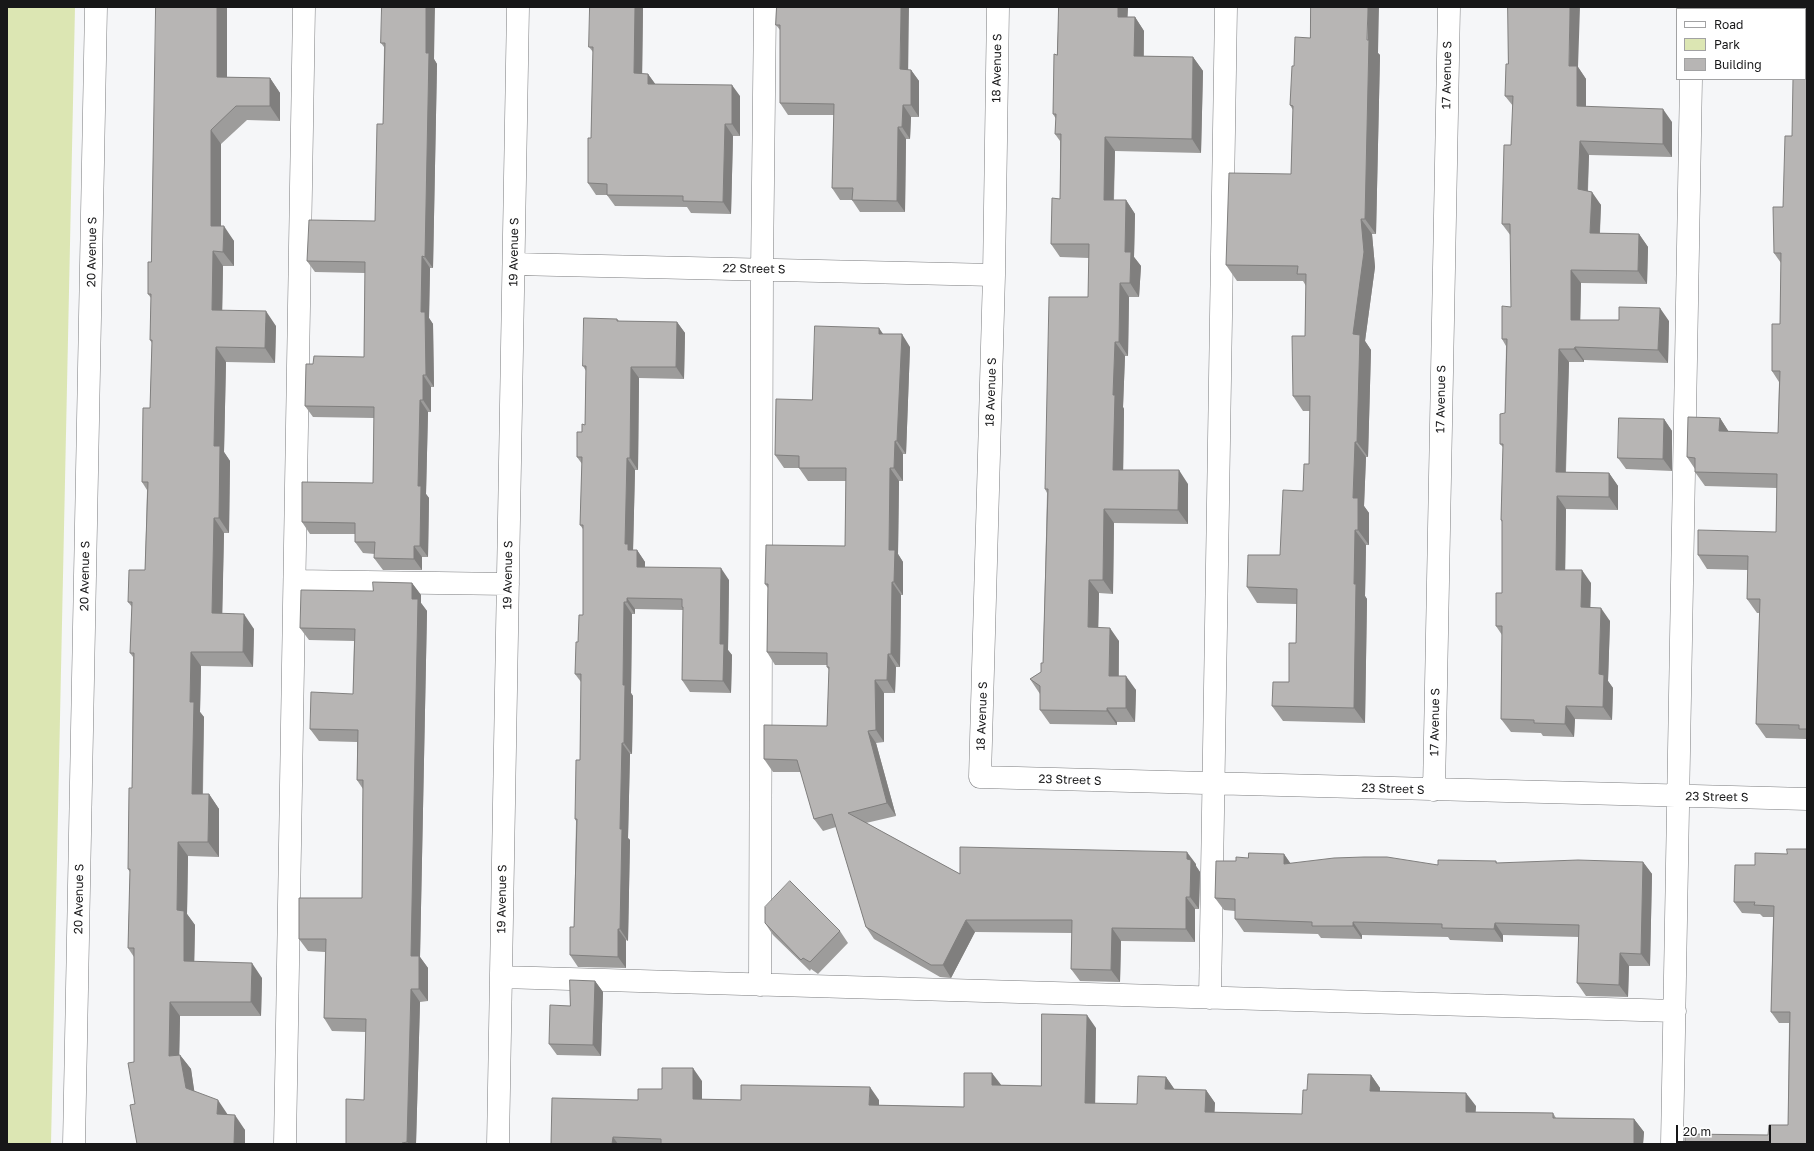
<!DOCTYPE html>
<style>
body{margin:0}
#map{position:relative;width:1814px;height:1151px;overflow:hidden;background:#f5f6f8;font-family:"Golos Text",sans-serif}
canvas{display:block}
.frame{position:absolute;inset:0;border:8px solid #171718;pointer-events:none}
.legend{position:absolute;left:1676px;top:8px;width:130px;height:72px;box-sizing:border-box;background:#fff;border:1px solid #a2a2a3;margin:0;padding:5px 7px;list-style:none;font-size:12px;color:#171718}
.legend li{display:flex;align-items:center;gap:8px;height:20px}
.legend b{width:20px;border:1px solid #a2a2a3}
.scale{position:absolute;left:1676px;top:1125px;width:95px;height:18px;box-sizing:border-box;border:2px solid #171718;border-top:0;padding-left:5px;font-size:12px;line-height:14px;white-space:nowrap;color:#171718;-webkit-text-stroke:3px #fff;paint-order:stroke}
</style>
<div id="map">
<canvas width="1814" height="1151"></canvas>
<div class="frame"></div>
<ul class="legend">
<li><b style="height:5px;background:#fff"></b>Road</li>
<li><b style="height:11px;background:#dce6b3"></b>Park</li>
<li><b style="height:11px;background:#b7b5b4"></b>Building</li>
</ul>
<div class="scale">20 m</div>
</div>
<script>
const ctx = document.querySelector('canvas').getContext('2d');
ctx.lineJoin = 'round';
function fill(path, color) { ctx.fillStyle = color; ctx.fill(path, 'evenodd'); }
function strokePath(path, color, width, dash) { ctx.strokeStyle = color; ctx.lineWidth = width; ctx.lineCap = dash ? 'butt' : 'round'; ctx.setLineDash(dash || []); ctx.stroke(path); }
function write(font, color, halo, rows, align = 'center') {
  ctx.font = font + ' "Golos Text",sans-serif'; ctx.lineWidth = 4; ctx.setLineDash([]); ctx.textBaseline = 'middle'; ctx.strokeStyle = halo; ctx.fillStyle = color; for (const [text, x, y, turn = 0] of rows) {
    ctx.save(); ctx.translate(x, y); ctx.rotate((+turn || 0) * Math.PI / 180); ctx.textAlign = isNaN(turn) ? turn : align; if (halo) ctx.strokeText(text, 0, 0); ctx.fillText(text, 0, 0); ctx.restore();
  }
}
fill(new Path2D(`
 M7,7H75L51,1144H7Z`), '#dce6b3');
const minor = new Path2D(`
 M998,7L994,275L980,777L1807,799
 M1692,9V7
 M514,264L994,275
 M295,581L508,584
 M1434,790L1449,7
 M501,977L1675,1011
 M760,985L762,270L765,7
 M1210,998L1226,7
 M74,1144L96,7
 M285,1144L304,7
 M498,1144L518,7
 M1672,1144L1691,79`);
strokePath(minor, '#7c7d7f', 23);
strokePath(minor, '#fff', 22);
fill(new Path2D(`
 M382,7L434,59L437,64L433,268H430L429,318L433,324L434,387H431V412H428L426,494L429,498L428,557H422V570H383L374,558L375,554L363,553L355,542V534H310L302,522L373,483L374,418L313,417L305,406L313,364L364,357L365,273L315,272L307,261L375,221L383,124L384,47L381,43Z
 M590,7H643L642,74H648L655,84L740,96V136H733L731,214L691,213L687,207L615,206L607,195H596L588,183L591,138L593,52L589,47Z
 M777,7L908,70H911L919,81V117H911L910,139H906L905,212H860L852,200H840L832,188L834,115H788L780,103V30L776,25Z
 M1059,7H1128L1127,17H1135L1144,31V56L1193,57L1203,71L1201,153L1115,151L1114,200H1126L1135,214L1134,257L1141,266L1139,297H1129L1128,356H1125L1123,407L1124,409L1123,470L1188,484V524L1114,523L1113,594L1099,593L1098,627L1119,641V676L1136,690L1135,722H1117V725L1050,724L1040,710V694L1030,679L1041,672L1043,663L1047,493L1045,489L1088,297L1089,258L1060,257L1051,244L1060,199V141L1055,134L1056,119L1053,114L1057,55Z
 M1807,7V741L1806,739L1766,738L1756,724L1760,613H1757L1747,599L1748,570L1707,569L1698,555L1776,532L1777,488L1705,486L1695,472V469L1687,457L1720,418L1728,431L1778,433L1779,382L1772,371L1780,324L1781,263L1774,253L1783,207L1792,136L1805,79Z
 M1310,38L1378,53L1380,55L1376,234H1372L1375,267L1365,341L1371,350L1368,457H1366L1364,506L1369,513V545H1366L1365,596L1367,599L1365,723L1283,721L1272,706L1289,682L1296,643L1297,604L1257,603L1247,587L1280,555L1303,491L1309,464L1310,411H1303L1293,396L1305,336L1306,286L1303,281H1237L1226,265L1291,174L1293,110L1290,105L1294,66Z
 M1578,67L1586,79V107L1672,122V157L1589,155L1588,191L1601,205L1600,233L1639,234L1648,247L1647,284L1581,283L1580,320L1669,321L1668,363L1584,360V362H1569L1566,472L1609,473L1618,486V510L1566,509L1565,570L1591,583L1590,607L1610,621L1608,681L1613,688L1612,720L1575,719L1574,737L1543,736L1541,733L1511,732L1501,719L1502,635L1496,626L1502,593V522L1501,520L1503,447L1500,444L1505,413L1506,346L1502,339L1511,307V236L1502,224L1511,145L1513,106L1505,96Z
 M227,77L270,78L280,93V121L247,120L221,144V226L234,241V266H223L222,310L276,326L275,363L226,362L224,452L230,461L229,533H224L222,614L254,629L253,667L201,666L200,712L204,717L203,794H209L219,809V857L188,856L187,914L195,925L194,962L262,978L261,1016H180L179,1055H180L191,1069L194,1091L228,1115L245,1130V1144H137L134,1062V957L128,948L130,872L128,869L132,788L133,657L130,653L132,607L128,602L145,570L147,490L142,482L150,408L152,343L150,340L151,298L148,294L151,262Z
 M617,319L619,321L677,322L685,333L684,379L639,378L638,470H635L633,550H637L645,562V567L729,580L728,650L732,655L731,693L690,692L682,680L683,610L635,609V614H632L631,693L633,696L632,754H630L628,838L630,840L628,941L626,940V968L578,967L570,955L574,927L576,821L575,819L580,760L581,682L575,674L578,642L583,615V529L580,525L582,464L577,457L582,432L585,425L586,371L583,366Z
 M883,334L910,347L906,454H903V481H899L898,554L903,562V595H901L900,667H896L895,693H884V742L876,743L896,816L866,823L960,874L1196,864V866L1200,872L1199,909H1195V942L1121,941L1120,982L1080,981L1071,969L1072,933L975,932L951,978L940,977L874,939L866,927L836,827L823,831L814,819L801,772H773L764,759L827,726L829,670L827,667V665H775L767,652L768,588L765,584L845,546L846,481H808L799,468H784L775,455L812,400Z
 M1664,419L1672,431V471L1626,469L1618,458Z
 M412,583L421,595V603L427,611L420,957L428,968V1001L420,1002L416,1144H346L364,1100L366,1032L332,1031L324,1018L325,952L308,951L299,939L362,898L363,789L357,780V742L319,741L310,729L353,694L354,641L309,640L300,628L373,591Z
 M1284,854L1290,863L1438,865L1496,861L1497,863L1643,862L1652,874L1650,966H1629L1628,997L1586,996L1577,983L1579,937L1503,935V942L1450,940L1448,937L1362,935V939L1321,938L1318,934L1244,932L1235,919V911L1224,910L1215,898L1236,861L1248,858Z
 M1787,854L1807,1144L1768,1135L1788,1125L1789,1023H1779L1771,1012L1773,917H1763L1760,914L1742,913L1734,902Z
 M765,923L840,931L848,943L818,974L811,969L810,971L773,935Z
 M595,981L603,992L601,1056L557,1055L549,1044L570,1006Z
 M1096,1028L1095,1104H1137L1166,1077L1174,1089L1206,1090L1215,1103L1214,1112L1302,1114L1307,1090L1371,1075L1380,1088V1092L1476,1106L1475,1112L1553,1113L1556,1118L1634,1119L1644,1132L1643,1144H551L638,1100L662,1089L702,1081V1099L741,1100H879V1105L964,1107L1001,1085L1041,1086Z`), '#9d9c9b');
fill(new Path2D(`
 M217,7H227V92L217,77Z
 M426,7H435L434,59L437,64L433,268L425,257L426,53Z
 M635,7H643L642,85L634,73Z
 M901,7H909L908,81L900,69Z
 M1118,7H1128L1127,30L1118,17Z
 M1368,7H1379L1378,53L1380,55L1376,234L1365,219Z
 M1570,7H1580L1578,67L1586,79V119L1577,106L1569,66Z
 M1135,17L1144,31L1143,70L1134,56Z
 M1193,57L1203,71L1201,153L1192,139Z
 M911,70L919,81V117L911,105Z
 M648,74L656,85L648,84Z
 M270,78L280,93V121L270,106Z
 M732,85L740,96V136L732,124Z
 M903,105L911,117L910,139L902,127Z
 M1663,109L1672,122V157L1663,144Z
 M725,124L733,136L731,214L723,202Z
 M898,127L906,139L905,212L897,201Z
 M211,130L221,144V241L211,226Z
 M1105,137L1115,151L1113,213L1104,200Z
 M1580,141L1589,155L1587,202L1578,189Z
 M1592,192L1601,205L1599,246L1590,233Z
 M1126,200L1135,214L1134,257L1141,266L1139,297L1130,283L1125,252Z
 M1361,219L1372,234L1375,267L1365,341L1371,350L1368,457L1357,442L1353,334Z
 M224,226L234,241V266L223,252Z
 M1639,234L1648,247L1647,284L1638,271Z
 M213,251L223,266L222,324L212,310Z
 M422,256L430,268L429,318L433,324L434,387L426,375L421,312Z
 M1571,270L1581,283L1580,333L1571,320Z
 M1120,283L1129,297L1128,356L1119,342Z
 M1660,308L1669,321L1668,363L1658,350Z
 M266,311L276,326L275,363L265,348Z
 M677,322L685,333L684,379L676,367Z
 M879,328L888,341L879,334Z
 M902,334L910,347L906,454L897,441Z
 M1115,342L1125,356L1123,407L1124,409L1123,483L1113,470V395Z
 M216,347L226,362L224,452L230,461L229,533L219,518L214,446Z
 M1575,347L1584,360V362L1574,349Z
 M1559,349L1569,362L1565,485L1556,472Z
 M631,367L639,378L638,470L630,458Z
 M423,375L431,387V412L423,400Z
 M420,400L428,412L426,494L429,498L428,557L420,546L418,486Z
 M1720,418L1729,432L1719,431Z
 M1664,419L1672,431V471L1663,459Z
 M895,441L903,454V481L894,468Z
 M1355,442L1366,457L1364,506L1369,513V545L1358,530L1353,498Z
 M627,458L635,470L633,552L628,550L625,544Z
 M890,468L899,481L898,554L903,562V595L894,582L889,550Z
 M1179,470L1188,484V524L1178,510Z
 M1609,473L1618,486V510L1609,497Z
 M1557,496L1566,509L1565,583L1556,570Z
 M1104,509L1114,523L1113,594L1103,580Z
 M214,518L224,533L222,628L212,613Z
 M1355,530L1366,545L1365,596L1367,599L1365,723L1354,708V584Z
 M414,546L422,557V570L414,559Z
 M637,550L645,562V578L637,567Z
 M721,568L729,580L728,650L732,655L731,693L723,681L720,644Z
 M1582,570L1591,583L1590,620L1581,607Z
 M1089,580L1099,593L1098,641L1088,627Z
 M892,582L901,595L900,667L891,654Z
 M412,583L421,595V603L427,611L420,957L428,968V1001L419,989L411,956Z
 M627,598L635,609V614L627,602Z
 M624,602L632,614L631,693L633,696L632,754L624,743L623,685Z
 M1601,608L1610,621L1608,681L1613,688L1612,720L1603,707L1599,674Z
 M244,614L254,629L253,667L243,652Z
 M1110,628L1119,641L1118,690L1109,676Z
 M191,652L201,666L200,712L204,717L202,809L192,794L190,702Z
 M888,654L896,667L895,693L887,680Z
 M1126,676L1136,690L1135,722L1126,708Z
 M875,680L884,693V742L876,730Z
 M1566,706L1575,719L1574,737L1565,724Z
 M1107,708L1117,722V725L1107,711Z
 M868,731L876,743L896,816L887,803Z
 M622,743L630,754L628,838L630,840L628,941L620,929V829Z
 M209,794L219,809V857L208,842Z
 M178,842L188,856L187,914L195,925L194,976L184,961L177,910Z
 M1187,852L1196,864V866L1200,872L1199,909L1190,897L1187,859Z
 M1284,854L1293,867L1284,864Z
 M1643,862L1652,874L1650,966L1641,954Z
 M1186,897L1195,909V942L1186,929Z
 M966,920L975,932L951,978L943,965Z
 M1353,922L1362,935V939L1353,926Z
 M1495,923L1503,935V942L1494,929Z
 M1112,928L1121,941L1120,982L1111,970Z
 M618,929L626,940V968L618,957Z
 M1620,953L1629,966L1628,997L1619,985Z
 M252,963L262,978L261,1016L251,1002Z
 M595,981L603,992L601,1056L593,1045Z
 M411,989L420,1002L416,1144H409L407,1142Z
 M170,1002L180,1016L179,1071L169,1056Z
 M1087,1015L1096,1028L1095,1117L1085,1103Z
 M180,1055L191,1069L196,1102L186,1088Z
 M693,1068L702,1081V1112L693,1099Z
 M992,1073L1002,1086L992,1085Z
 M1371,1075L1380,1088L1379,1104L1370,1091Z
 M1166,1077L1175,1090L1165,1089Z
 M870,1087L879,1100V1118L869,1105Z
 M1206,1090L1215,1103L1214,1125L1205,1112Z
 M1466,1093L1476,1106L1475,1125L1466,1112Z
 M218,1100L228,1115L217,1114Z
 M235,1115L245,1130V1144H234Z
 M1634,1119L1644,1132L1643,1144H1634Z
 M613,1137L618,1144H612Z`), '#807f7e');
const building = new Path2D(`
 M156,7H217V77L270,78V106H236L211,130V226H224L223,252L213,251L212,310L266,311L265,348L216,347L214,446H220L219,518H214L212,613L244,614L243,652H191L190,702H194L192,794H209L208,842H178L177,910L184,911V961L252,963L251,1002H170L169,1056L180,1055L186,1088L218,1100L217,1114L235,1115L234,1144H137L130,1105L135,1104L128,1063L134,1062V948H128L130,869H128L129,788H132L134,653H130L132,602H128L129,570H145L148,482H142L143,408H150L152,340H150L151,294H148V262H151Z
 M382,7H426V53H429L425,257L422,256L421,312H425L426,375H423V400H420L418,486H421L420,546H414V559L374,558L375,542H355V523L302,522V482L373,483L374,407L305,406L306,364H313L314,356L364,357L365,262L307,261L309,220L375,221L377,124H383L385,43H381Z
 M590,7H635L634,73L648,74V84L732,85V124H725L723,202L683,201V196L607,195V184L588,183V138H591L593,47H589Z
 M777,7H901L900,69L911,70V105H903L902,127H898L897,201L852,200L853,188H832L834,104L780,103V25H776Z
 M1059,7H1118V17H1135L1134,56L1193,57L1192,139L1105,137L1104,200H1126L1125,252H1131L1130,283H1120L1119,342H1115L1113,395H1115L1113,470H1179L1178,510L1104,509L1103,580H1089L1088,627L1110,628L1109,676H1126V708H1107V711L1040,710V686L1030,679L1041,672V663H1043L1048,489H1045L1049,297H1088L1089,244H1051L1052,198L1060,199L1061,134H1055L1056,114H1053L1054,54L1057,55Z
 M1311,7H1368L1367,40H1369L1365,219H1361L1364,252L1353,334L1360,335L1357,442H1355L1353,498H1358V530H1355L1354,584H1356L1354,708L1272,706L1273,682H1289V643H1296L1297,589L1247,587L1248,555H1280L1283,490L1303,491L1304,464H1309L1310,396H1293L1292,336H1305L1306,274H1297L1298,266L1226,265L1229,173L1291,174L1293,106L1290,105L1292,66H1294L1295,37L1310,38Z
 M1508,7H1570L1569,66H1577V106L1663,109V144L1580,141L1578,189L1592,192L1590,233L1639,234L1638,271L1571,270V320H1619V307L1660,308L1658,350L1575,347L1574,349H1559L1556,472L1609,473V497L1557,496L1556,570H1582L1581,607L1601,608L1599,674L1604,675L1603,707L1566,706L1565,724L1534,723V720L1501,719L1502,626H1496V593H1502V520H1501L1503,444H1500V414L1505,413L1507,339H1502V306L1511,307L1510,224H1502L1504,145H1511L1513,96H1505L1506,64H1508Z
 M1799,7H1807V729H1799V725L1756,724L1760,599H1747L1748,556L1698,555V530L1776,532L1777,474L1695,472V458L1687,457L1688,417L1720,418L1719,431L1778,433L1780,371H1772V324H1780L1781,253H1774L1773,207H1783L1785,136H1792L1793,79H1805V9H1799Z
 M584,318L617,319V321L677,322L676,367H631L630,458H627L625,544H628V550H637V567L721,568L720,644H724L723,681L682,680L683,607H682V599L627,598V602H624L623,685H625L624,743H622L620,829H622L620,929H618V957L570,955V927H574L577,819H575L576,760H580L581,674H575L576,642H578L579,615H583V525H580L582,457H577V432H582V424L585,425L586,366H583Z
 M815,326L879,328V334H902L897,441H895L894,468H890L889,550H895L894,582H892L891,654H888L887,680H875L876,730L868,731L887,803L848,813L960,874V847L1187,852V859L1191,860L1190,897H1186V929L1112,928L1111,970L1071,969L1072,920H966L943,965H931L866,927L832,814L814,819L797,760L764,759V725L827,726L829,667H827V653L767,652L768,584H765L766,545L845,546L846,468H799V456L775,455L776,399L812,400Z
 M1619,418L1664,419L1663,459L1618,458Z
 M373,582L412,583V599H418L411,956H419V989H411L407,1142L402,1143V1144H346V1099L364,1100L366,1019L324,1018L326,939H299V898H362L363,780H357L358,730L310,729L311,692L353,694L355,629L300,628L301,590L373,591Z
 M1787,849H1807V1144H1685V1134L1768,1135L1769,1125H1788L1790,1012H1771L1774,906L1754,905L1755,902H1734L1735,865H1755V853L1787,854Z
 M1249,853L1284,854V864L1334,858L1364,857H1387L1438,865V860L1496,861V863L1578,860L1643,862L1641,954L1620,953L1619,985L1577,983L1579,925L1495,923L1494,929L1442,928V924L1353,922V926H1312V922L1235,919V899L1215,898L1216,861H1236V857L1248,858Z
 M790,881L840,931L810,962L803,958L801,960L765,923V907Z
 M570,980L595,981L593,1045L549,1044L550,1005L570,1006Z
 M1042,1014L1087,1015L1085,1103L1137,1104L1138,1076L1166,1077L1165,1089L1206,1090L1205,1112L1302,1114L1303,1090H1307L1308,1074L1371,1075L1370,1091L1466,1093V1112L1553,1113V1118L1634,1119V1144H661V1139L613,1137L612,1144H551L552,1098L638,1100V1089H662V1068H693V1099L741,1100V1085L870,1087L869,1105L964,1107V1073H992V1085L1041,1086Z`);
fill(building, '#b7b5b4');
strokePath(building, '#807f7e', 1);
write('12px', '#171718', '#fff', [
 ["18 Avenue S",997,68,-89],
 ["17 Avenue S",1447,75,-89],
 ["20 Avenue S",92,252,-89],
 ["19 Avenue S",514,252,-89],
 ["22 Street S",754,269,1],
 ["18 Avenue S",991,392,-88],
 ["17 Avenue S",1441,399,-89],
 ["19 Avenue S",508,575,-89],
 ["20 Avenue S",85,576,-89],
 ["18 Avenue S",982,716,-88],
 ["17 Avenue S",1435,722,-89],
 ["23 Street S",1070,780,2],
 ["23 Street S",1393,789,2],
 ["23 Street S",1717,797,1],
 ["20 Avenue S",79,899,-89],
 ["19 Avenue S",502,899,-89]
]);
</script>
